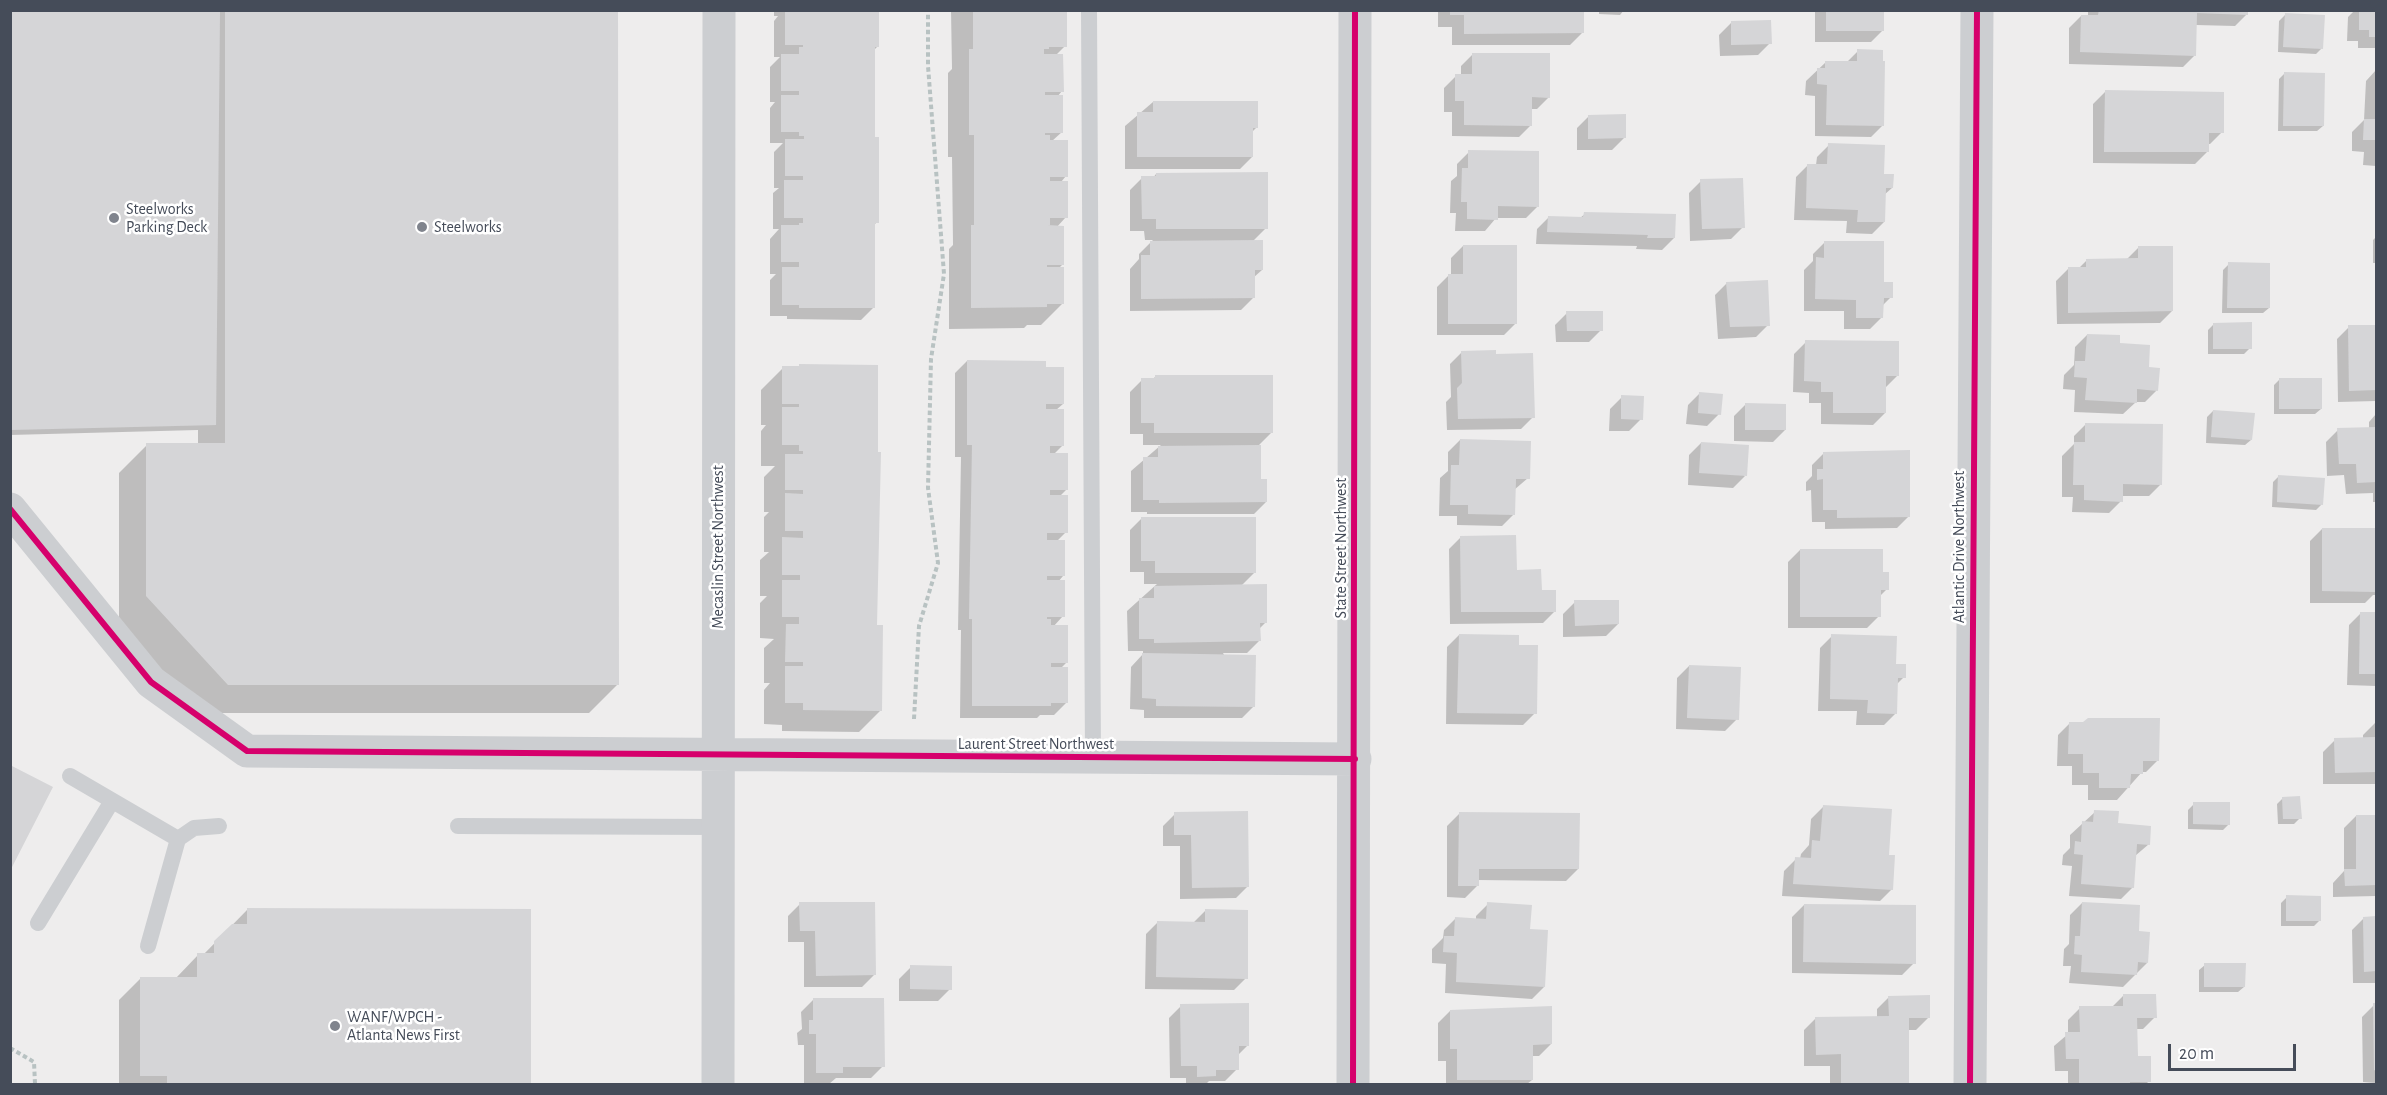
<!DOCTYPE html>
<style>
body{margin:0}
#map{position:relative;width:2387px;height:1095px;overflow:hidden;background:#eeeded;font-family:"Alegreya Sans",sans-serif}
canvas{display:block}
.frame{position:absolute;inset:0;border:12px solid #454c59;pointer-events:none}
.scale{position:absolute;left:2168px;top:1044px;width:128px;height:27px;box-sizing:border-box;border:3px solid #454c59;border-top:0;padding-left:8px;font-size:18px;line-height:21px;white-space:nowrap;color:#454c59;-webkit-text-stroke:4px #fff;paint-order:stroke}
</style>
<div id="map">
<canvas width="2387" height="1095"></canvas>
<div class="frame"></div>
<div class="scale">20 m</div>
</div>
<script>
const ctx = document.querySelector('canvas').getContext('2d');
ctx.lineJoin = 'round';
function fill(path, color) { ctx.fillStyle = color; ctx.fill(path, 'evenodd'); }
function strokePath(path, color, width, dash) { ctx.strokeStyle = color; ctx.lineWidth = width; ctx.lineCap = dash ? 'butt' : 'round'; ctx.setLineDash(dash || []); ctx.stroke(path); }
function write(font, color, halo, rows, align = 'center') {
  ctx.font = font + ' "Alegreya Sans",sans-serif'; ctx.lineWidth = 5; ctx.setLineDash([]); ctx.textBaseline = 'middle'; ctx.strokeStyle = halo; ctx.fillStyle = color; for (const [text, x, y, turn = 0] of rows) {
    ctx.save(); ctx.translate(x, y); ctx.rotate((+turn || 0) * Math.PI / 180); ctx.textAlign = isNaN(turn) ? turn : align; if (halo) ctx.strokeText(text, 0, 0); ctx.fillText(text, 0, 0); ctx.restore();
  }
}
fill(new Path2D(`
 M10,10H617V685L589,713H200L119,625V473L147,445H198V430L10,435Z
 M774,10H877V47L874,50V138L877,222L873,226V308L861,320L787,319V316H770V280L776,274H770V239L779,229H773V193L779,188H774V152L783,143H770V108L775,102H770V67L780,57H774V21L778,16H774Z
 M951,10L1065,11V46L1055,56L1062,91L1057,97L1062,132L1052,141L1066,176L1061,182L1066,217L1056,228L1063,264L1059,268L1063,303L1041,325H1027L1024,328L949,329V249L953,245L952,157H948V73L952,69Z
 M1438,10H1582V33L1570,45H1452V27H1438Z
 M1599,10H1624L1620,15L1599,14Z
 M1815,10H1883V30L1871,42H1815Z
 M2088,10H2247V14L2235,26L2196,25L2195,55L2183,67L2069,64V28L2081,16L2088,17Z
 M2355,10H2376V48H2358V41H2347L2348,17Z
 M2285,15L2322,48L2316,54L2278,52L2279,21Z
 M1731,23L1770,43L1758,55L1720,56L1719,35Z
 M1858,51L1883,125L1871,137L1815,136V96L1805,95L1806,81L1826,62H1847Z
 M1473,54L1549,97L1537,109H1531V125L1519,137L1452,136V112H1444V88L1456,76H1461V66Z
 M2376,70V166L2363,165L2364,152L2352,151V132L2364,120L2366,81Z
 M2285,73L2323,126L2317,131H2278L2279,79Z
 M2105,92L2222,132L2210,144H2207V152L2195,164L2093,163V104Z
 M1153,102L1256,128L1252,132V157L1240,169H1125V126Z
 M1589,116L1624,138L1612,150H1577V128Z
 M1829,145L1882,175L1892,188L1884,195V222L1872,234L1846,233L1847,221L1794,220L1796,177L1808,165H1816L1817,157Z
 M1469,152L1538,206L1526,218H1496L1485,231H1455L1456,213H1450L1451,181L1457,176V164Z
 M1156,174L1266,228L1253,241L1262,270L1253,278V298L1241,310L1130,311V269L1139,259V254L1153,240H1145L1144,231H1130V190L1142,178H1153Z
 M1701,181L1743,227L1731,239L1690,241L1689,193Z
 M1585,214L1674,238L1662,250L1636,249L1637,246L1536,244L1537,229L1549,217L1580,218Z
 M2376,237V263H2373V240Z
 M1825,242L1882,283L1891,297L1882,306V317L1870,329H1844V311H1804V270L1813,261V254Z
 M1463,246L1516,323L1504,335H1437V287L1449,275H1451V258Z
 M2139,247L2172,311L2160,323L2057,324L2056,281L2068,269H2078L2087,260H2126Z
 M2229,264L2269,308L2263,313H2222L2223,270Z
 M1727,283L1768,325L1756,337L1718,339L1715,295Z
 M1567,313L1601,330L1589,342H1556L1555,325Z
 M2213,325L2250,348L2244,354H2208V330Z
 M2376,326V401L2338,402L2337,339L2349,327Z
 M2087,335L2119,344L2147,368L2157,390L2145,402H2136L2123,414L2074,412L2075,390L2063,389L2064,375L2074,365L2075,347Z
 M1806,342L1898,375L1886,387L1885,413L1873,425L1821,424V403H1809V393L1793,392L1794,354Z
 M1462,352L1533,417L1521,429L1447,430L1446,402L1451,397L1450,364Z
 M967,361L1045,368L1063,404L1056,410L1063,445L1054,454L1066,490L1060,496L1066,532L1057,541L1063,576L1058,582L1063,616L1053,627L1066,663L1061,668L1066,703L1054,715H1040L1037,718H960L961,630H958L961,457H955V373Z
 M783,368H798L875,627L881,710L859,732L782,731V725L764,724V690L770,683H764V648L774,639L760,638V603L767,596H760V560L769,552H764V517L769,512H764V477L775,466H761V431L766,425H761V390Z
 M1156,376L1271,433L1259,445V481L1266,502L1254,514H1147V512H1131V471L1161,445H1143V434H1130V392L1142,380H1152Z
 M2279,380L2321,409L2315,414H2274V385Z
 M1700,393L1719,414L1707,426L1686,424L1688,405Z
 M1622,397L1641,419L1629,431H1609L1610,409Z
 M1746,404L1785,430L1773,442L1734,441V416Z
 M2213,411L2251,440L2245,445L2206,443L2207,417Z
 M2376,414V502H2373V493L2346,494L2344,475L2327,476L2326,442L2338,430L2369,429V422Z
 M2086,424L2161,484L2149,496H2121V501L2109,513L2072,512L2073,497H2062V456L2074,444V436Z
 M1460,440L1528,478L1514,490V514L1502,526L1457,525V516H1439L1440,478L1448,471V452Z
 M1701,443L1745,476L1733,488L1688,485L1689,455Z
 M1824,453L1909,516L1897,528L1825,529V522H1812L1811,490L1806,491V482L1812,476V465Z
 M2279,476L2322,504L2316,510L2272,507L2273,482Z
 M1142,518L1255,572L1241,586L1266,622L1259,629V641L1247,653H1223L1254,706L1242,718H1144V710L1130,709L1131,667L1143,654V651H1128L1127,611L1157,584H1144V572H1130V530Z
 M2322,529L2376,530V595H2373L2365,603H2310V541Z
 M1461,537L1515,572L1540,591L1555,611L1543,623L1450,624L1449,549Z
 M1800,550L1881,574L1887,589L1879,597V616L1867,628H1788V562Z
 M1575,602L1618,624L1606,636L1563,637V614Z
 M2361,613L2376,614V686L2347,685L2349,625Z
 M1459,635L1518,646L1535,713L1523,725L1446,724L1447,647Z
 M1832,636L1895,665L1904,677L1896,685V713L1884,725H1856L1857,711H1818L1820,648Z
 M1689,666L1737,719L1725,731L1676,729L1677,678Z
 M2070,723L2158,760L2146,772H2142L2117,800H2088V785H2072V766H2057L2058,735Z
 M2375,723L2376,784H2323V752L2335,740L2363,739V735Z
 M2283,798L2300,818L2294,824H2278L2277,804Z
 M2194,804L2229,824L2223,830L2188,829V810Z
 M1823,807L1888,856L1892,889L1880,901L1782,896L1784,871L1796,859H1800L1801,854L1809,845L1811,819Z
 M2095,812L2149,844L2135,856L2133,887L2121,899L2069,896L2072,866L2062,865L2063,855L2070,848V835Z
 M1175,814L1248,886L1236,898L1180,899V846H1163V826Z
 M1459,814L1578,869L1566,881L1477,880V886L1465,898L1447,897V826Z
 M2356,816H2376V896L2333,897V883L2344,871V828Z
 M2287,897L2320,920L2314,926H2281V903Z
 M2082,903L2137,933L2147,963L2123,987L2069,983L2071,966H2063L2064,949L2069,944L2070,915Z
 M800,904L874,975L862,987H804V942H788V916Z
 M1488,904L1528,930L1544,987L1532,999L1445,993L1446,964L1432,963V949L1443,938L1444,930L1456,918L1476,920V916Z
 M1804,905L1914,963L1902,975L1792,973V917Z
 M247,910H530L529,1084H119V1000L141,978H176L198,955H203Z
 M1206,910L1246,978L1234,990L1145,989L1146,934L1158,922L1193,923Z
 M2364,918H2376V983H2353L2352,930Z
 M2205,965L2244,987L2238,992H2199V970Z
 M911,967L950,989L938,1001H899V979Z
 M2123,996L2155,1017L2143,1029H2136V1058L2149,1081L2146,1084H2068V1071H2055L2054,1046L2068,1034V1020L2080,1008L2112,1007Z
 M1889,997L1928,1018L1916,1030H1907L1908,1084H1830V1066H1804V1030L1816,1018H1877V1009Z
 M813,1000L883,1066L871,1078H836L829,1084H804V1045H798L797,1033L802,1029L801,1012Z
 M2374,1005H2376V1083L2363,1082L2362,1017Z
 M1181,1006L1248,1045L1237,1056V1069L1225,1081H1209L1206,1084H1186V1078H1170L1169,1018Z
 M1450,1011L1551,1044L1539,1056H1531L1532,1080L1527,1084H1446V1061H1438V1023Z`), '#0003');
fill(new Path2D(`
 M10,10H220L216,425L10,430Z
 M225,10H618L619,685H228L146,596V443H225Z
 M785,10H879V47H875V137H879V223H875V308H799V305H782V267H799V262H781V225H799V223H803V218H784V180H803V176H785V139H804V136H799V132H781V95H799V91H781V54H799V47H803V45H785Z
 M973,10H1067V47H1049V49H1044V54H1063L1064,92H1045V95H1063V133H1045V135H1050V140H1068V177H1050V181H1068V218H1050V225H1047L1064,226V265H1047V267H1064V304H1047V307L971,308V225H974V135H969V49H973Z
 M1450,10H1584V33L1464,34V15H1450Z
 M1826,10H1884V31H1826Z
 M2099,10H2248V15L2197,13L2196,56L2080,52L2081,15H2098Z
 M2359,10H2376V37H2369V30H2359Z
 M2285,13L2325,15L2323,49L2283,47Z
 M1771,20L1772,44L1731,45V21Z
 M1857,49L1883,50V61H1885L1884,126L1826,125L1827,85L1817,84V68H1825V61H1857Z
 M1472,53H1550V98L1532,97V126L1464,125V101H1455V74H1472Z
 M2284,72L2325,73L2324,126H2283Z
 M2105,90L2224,92V133H2209V152H2104Z
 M1153,101H1258V128H1253V157H1137V112H1153Z
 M1626,114V138L1588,139V115Z
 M2364,119H2376V140H2363Z
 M1828,143L1885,145L1884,174H1894L1893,188H1886L1885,222H1857L1858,210L1806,208L1807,164H1827Z
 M1468,150L1539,151V207L1498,206V220L1467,219V202H1461L1462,168H1468Z
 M1268,172V229H1156V219H1142L1141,176H1156V173Z
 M1743,178L1745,228L1702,229L1700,179Z
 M1584,212L1676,214L1675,238H1647L1648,235L1547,232L1548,216L1583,217Z
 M1263,240V270H1255V298L1141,299V255H1150V241Z
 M1824,241H1884V282H1893V298H1884L1883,318H1856V300L1815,299L1816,257L1824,258Z
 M1463,245H1517V324H1448V274H1463Z
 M2138,246H2173V311L2068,313V267H2086V259L2138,258Z
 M2228,262L2270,263V308H2227Z
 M1768,280L1770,326L1730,327L1726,282Z
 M1566,311H1603V331H1567Z
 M2252,322V349H2213V323Z
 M2348,325H2376V390L2349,391Z
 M2087,334L2120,335V343L2150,345L2149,367L2160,368L2158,391L2137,389V403L2085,400L2087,378L2074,377L2075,361H2085Z
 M1805,340L1899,341V376H1886V413H1833V392H1821V382L1804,381Z
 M1496,350V354L1533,353L1535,418L1458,419L1457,388L1462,383L1461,351Z
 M967,360L1046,361V367H1064V404H1046V409H1064V446H1050V453H1068V490H1050V495H1068V533H1047V540H1065V576H1047V580H1065V617H1047V619H1051V625H1068V663H1051V667H1068V703H1051V706H972V619H969L972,445H967Z
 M799,364L878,365V452H881L877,625H883L882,711L803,710V703H785V666H803V662H785L786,624H799V617H782V580H800V575H782V537L803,538V531H785V493L803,494V490H785V454H803V451H799V445H782V407H799V404H782V366H799Z
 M1155,375H1273V433H1154V423H1141V378H1155Z
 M2279,378H2322V409H2279Z
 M1699,392L1723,394L1721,415L1698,413Z
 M1621,395L1644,396L1643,420L1621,419Z
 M1745,403L1786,404V430H1745Z
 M2213,410L2255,413L2252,440L2211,437Z
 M2085,423L2163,424L2162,485L2123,484V502L2084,500V485H2073L2074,442H2085Z
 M2376,427V482L2357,483L2356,464H2339L2337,428Z
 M1460,439L1531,441L1530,479H1516L1515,515L1468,514V505H1450L1451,465H1459Z
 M1701,442L1749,445L1747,476L1699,473Z
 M1261,445V479H1267V502L1159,503V500H1143V457H1158V446Z
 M1910,450V517L1837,518V510H1823V479L1817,480V469H1823V452Z
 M2278,475L2325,478L2323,505L2277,502Z
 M1141,517H1256V573H1155V561H1141Z
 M2322,528H2376V592L2322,591Z
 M1516,535L1517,570L1541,569L1542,590H1556V612H1461L1460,536Z
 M1800,549H1883V572H1889V590H1881V617H1800Z
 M1267,584V623H1260L1261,641L1154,643V639H1139V598H1154V586Z
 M1574,600H1619V624L1575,626Z
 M2360,612H2376V674H2359Z
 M1459,634L1519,635V645H1538L1537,714L1457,713Z
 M1831,634L1897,636L1896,664H1906V678H1898L1897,714L1867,713L1868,700L1830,699Z
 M1142,653L1256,655L1255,707L1156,706V699L1142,698Z
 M1689,665L1741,667L1739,720L1687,718Z
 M2088,718H2160L2159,761H2143V774H2131L2130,788H2099V773H2083V754H2068L2069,722H2083Z
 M2376,737V772L2335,773L2334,738Z
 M10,765L53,787L10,871Z
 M2300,796L2302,819H2283L2282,797Z
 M2193,802H2230V825L2193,824Z
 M1823,805L1892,809L1889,855H1895L1893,890L1793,884L1795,857L1811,858L1812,840L1820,841Z
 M2094,810L2119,811L2118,823L2151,826L2150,845L2137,844L2134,888L2081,884L2083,855L2074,854L2075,841L2081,842L2082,821L2093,822Z
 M1248,811L1249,887L1192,888L1191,835H1174V812Z
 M1459,812L1580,813L1579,869H1479V886H1458Z
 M2356,815H2376V885L2345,886L2344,869H2356Z
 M2286,895L2321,896V921H2286Z
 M799,902H875L876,975L816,976L815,931H800Z
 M1487,902L1532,905L1530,929L1548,930L1545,987L1456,982L1457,953L1443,952L1444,936H1454L1455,917L1486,919Z
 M2082,902L2140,905L2139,931L2150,932L2148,963L2138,962L2137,975L2081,972L2082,955L2074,954L2075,936H2080Z
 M1804,904L1916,905V964L1803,962Z
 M247,908L531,909V1084H167V1076H140V977H197V953H214V941L232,924H247Z
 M1205,909L1248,910V979L1156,977L1157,921L1205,922Z
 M2376,916V971L2364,972L2363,917Z
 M2204,963H2246L2245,987H2204Z
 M910,965L952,966V990L910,989Z
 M2123,994H2156L2157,1018H2137L2138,1056H2151V1082H2130V1084H2079V1059H2066L2065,1032H2080L2079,1006H2123Z
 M1930,995V1018H1909V1084H1841V1054L1816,1055L1815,1017L1889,1016L1888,996Z
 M813,998H884L885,1067H843V1073H816V1034H809V1020H813Z
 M1249,1003V1046H1239V1070H1216V1076L1197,1077V1066H1181L1180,1004Z
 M2373,1003H2376V1071L2374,1070Z
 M1552,1006V1044L1533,1045V1080H1457V1049H1450V1010Z`), '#d5d5d7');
strokePath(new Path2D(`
 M914,719L919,626L938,563L928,488L931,359L944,274L928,66V10
 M10,1048L34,1062L35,1084`), '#b8c2c2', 4, [4.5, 3]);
strokePath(new Path2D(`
 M1089,10L1093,758
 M70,776L178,839
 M458,826L717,827
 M38,923L112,801
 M148,946L178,839L194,828L219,826`), '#ccced1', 16);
strokePath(new Path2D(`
 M10,509L151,682L247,751L1355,759
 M718,1084L719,10
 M1353,1084L1355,10
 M1970,1084L1977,10`), '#ccced1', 33);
strokePath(new Path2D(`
 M10,509L151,682L247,751L1355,759
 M1353,1084L1355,10
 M1970,1084L1977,10`), '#d6006c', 6);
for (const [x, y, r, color] of [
 [114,218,6,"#80848d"],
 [422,227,6,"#80848d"],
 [335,1026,6,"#80848d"]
]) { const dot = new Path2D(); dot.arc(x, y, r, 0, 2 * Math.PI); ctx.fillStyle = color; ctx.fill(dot); strokePath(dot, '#fff', 2); }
write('16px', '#454c59', '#fff', [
 ["Steelworks",126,209],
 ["Parking Deck",126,227],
 ["Steelworks",434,227],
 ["WANF/WPCH -",347,1017],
 ["Atlanta News First",347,1035]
], 'left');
write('16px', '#454c59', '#fff', [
 ["Mecaslin Street Northwest",718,547,-90],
 ["Atlantic Drive Northwest",1959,547,-90],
 ["State Street Northwest",1341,548,-90],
 ["Laurent Street Northwest",1036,744]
]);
</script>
